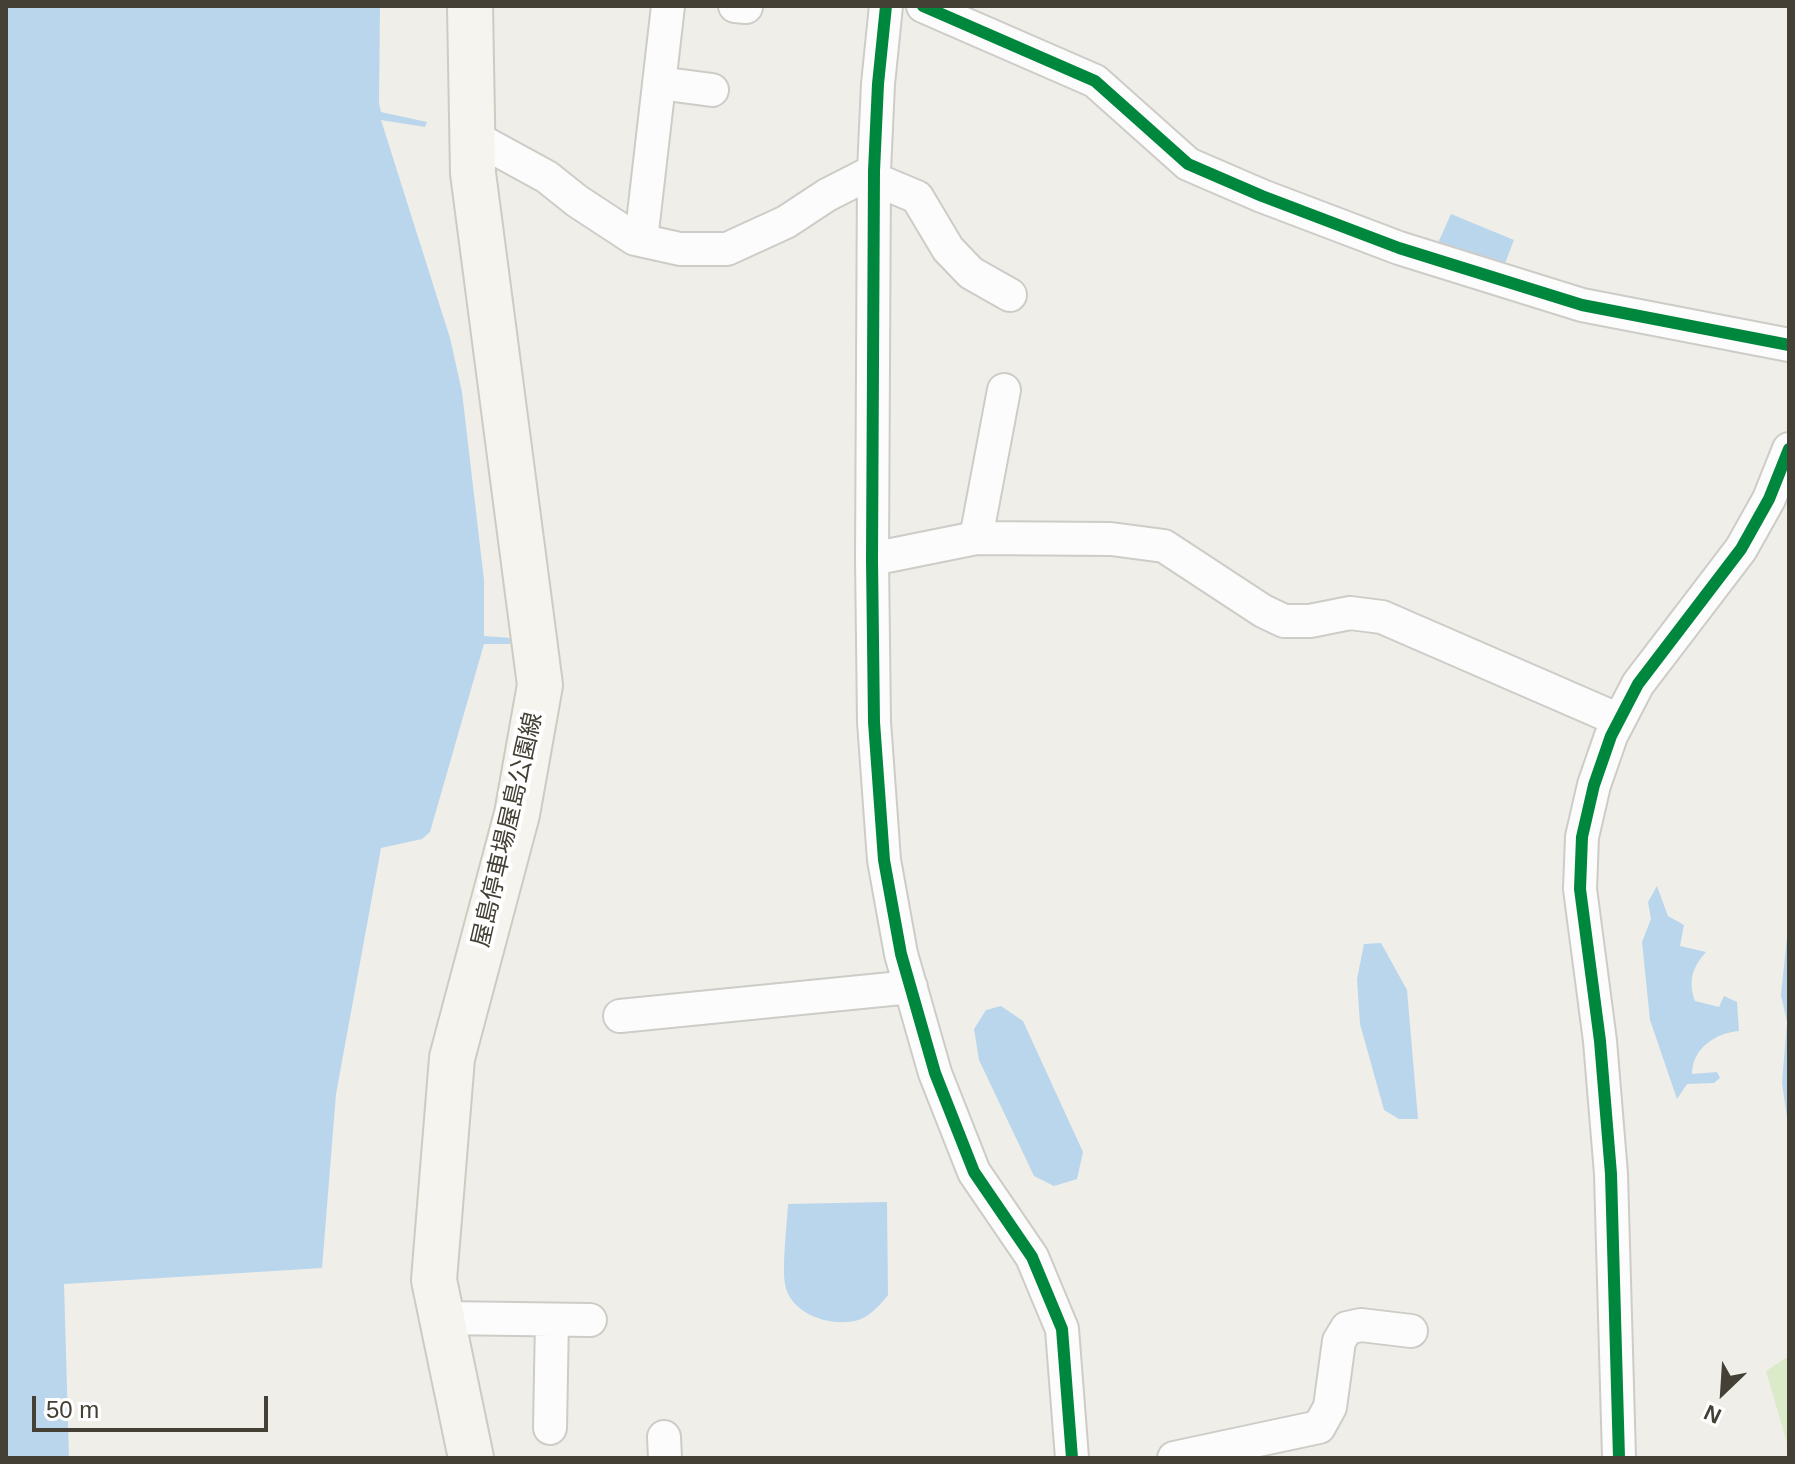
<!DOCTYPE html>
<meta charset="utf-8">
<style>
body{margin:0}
#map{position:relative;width:1795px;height:1464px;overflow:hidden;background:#efeee9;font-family:Arial,sans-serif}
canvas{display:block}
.frame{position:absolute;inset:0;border:8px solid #454035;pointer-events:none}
.north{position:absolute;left:1683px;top:1352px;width:80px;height:80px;-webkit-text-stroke:6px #fff;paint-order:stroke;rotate:205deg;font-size:22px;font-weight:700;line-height:32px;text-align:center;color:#454035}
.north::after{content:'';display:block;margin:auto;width:28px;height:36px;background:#454035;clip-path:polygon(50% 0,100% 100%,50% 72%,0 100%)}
.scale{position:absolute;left:32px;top:1396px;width:236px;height:36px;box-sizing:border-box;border:4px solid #454035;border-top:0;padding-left:10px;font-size:24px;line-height:28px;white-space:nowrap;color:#454035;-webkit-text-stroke:6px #fff;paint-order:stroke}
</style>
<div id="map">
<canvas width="1795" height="1464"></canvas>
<div class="frame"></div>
<div class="north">N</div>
<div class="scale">50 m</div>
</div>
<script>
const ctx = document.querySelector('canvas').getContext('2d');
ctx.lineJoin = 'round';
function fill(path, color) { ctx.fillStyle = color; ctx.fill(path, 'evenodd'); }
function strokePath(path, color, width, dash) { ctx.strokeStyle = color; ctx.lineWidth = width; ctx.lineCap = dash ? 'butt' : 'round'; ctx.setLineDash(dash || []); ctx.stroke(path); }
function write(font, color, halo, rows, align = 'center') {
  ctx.font = font + ' Arial,"Noto Sans JP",sans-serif'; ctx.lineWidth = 8; ctx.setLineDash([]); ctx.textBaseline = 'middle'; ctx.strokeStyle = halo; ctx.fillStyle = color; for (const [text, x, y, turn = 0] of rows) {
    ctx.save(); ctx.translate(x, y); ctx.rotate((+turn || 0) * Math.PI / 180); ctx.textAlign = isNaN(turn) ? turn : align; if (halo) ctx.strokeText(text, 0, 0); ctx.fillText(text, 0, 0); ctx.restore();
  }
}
fill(new Path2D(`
 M1789,1356V1450L1766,1371Z`), '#dbeac9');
fill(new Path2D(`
 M6,6H380L379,103L381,112L427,122L425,127L381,120L450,338L462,392L484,580V636L511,638L510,644H484L430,832L422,839L381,848L336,1094L322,1268L64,1284L69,1458H6Z
 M1451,214L1514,240L1502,271L1434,252Z
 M1657,886L1668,916L1684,925L1680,946L1706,952C1692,968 1688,981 1695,1001L1719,1007L1724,996L1737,1002L1739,1031C1715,1033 1692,1049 1692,1074L1717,1072L1720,1078L1714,1083L1687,1084L1677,1099L1650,1020L1642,942L1651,919L1648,902Z
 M1789,918V1131L1782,1083L1787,1022L1781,995Z
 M1381,943L1407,990L1418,1119H1399L1384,1110L1360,1024L1357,979L1364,944Z
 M1001,1006L1023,1021L1083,1152L1077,1179L1054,1186L1034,1176L979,1060L974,1029L986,1010Z
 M887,1202L888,1295C881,1304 872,1314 861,1319C834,1329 790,1315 785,1284C782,1263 787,1226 788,1204Z`), '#bad6ec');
const street = new Path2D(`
 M735,6L746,7
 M886,6L878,84L874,171L872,559L874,722L884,860L901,954L935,1073L974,1172L1032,1257L1062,1329L1072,1458
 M923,6L1095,81L1188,164L1262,196L1399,248L1582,305L1789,345
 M659,83L712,90
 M472,136L547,177L577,201L635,239L680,249H727L786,222L827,195L874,171
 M874,179L917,197L948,249L971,273L1010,295
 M641,240L668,6
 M976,538L1004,390
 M872,559L976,538L1111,539L1164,546L1263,611L1284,621H1310L1350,613L1382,617L1619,720
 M620,1016L911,987
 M442,1318L590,1320
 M550,1428L552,1320
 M664,1437L665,1458
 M1174,1458L1319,1427L1330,1407L1339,1341L1347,1328L1361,1325L1411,1331
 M1619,1458L1611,1174L1600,1041L1580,889L1582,837L1594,785L1611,736L1638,684L1741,549L1769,499L1789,449`);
const secondary = new Path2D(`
 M470,6L473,173L540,685L517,814L452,1058L434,1280L471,1458`);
strokePath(street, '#cdccc7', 36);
strokePath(secondary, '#cecbc0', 48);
strokePath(street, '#fdfcfc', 32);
strokePath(secondary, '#f6f4ee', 44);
strokePath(new Path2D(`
 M886,6L878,84L874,171L872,559L874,722L884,860L901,954L935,1073L974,1172L1032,1257L1062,1329L1072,1458
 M923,6L1095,81L1188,164L1262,196L1399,248L1582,305L1789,345
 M1619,1458L1611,1174L1600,1041L1580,889L1582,837L1594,785L1611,736L1638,684L1741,549L1769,499L1789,449`), '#00873e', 12);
write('24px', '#454035', '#fff', [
 ["屋島停車場屋島公園線",508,830,-77]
]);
</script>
